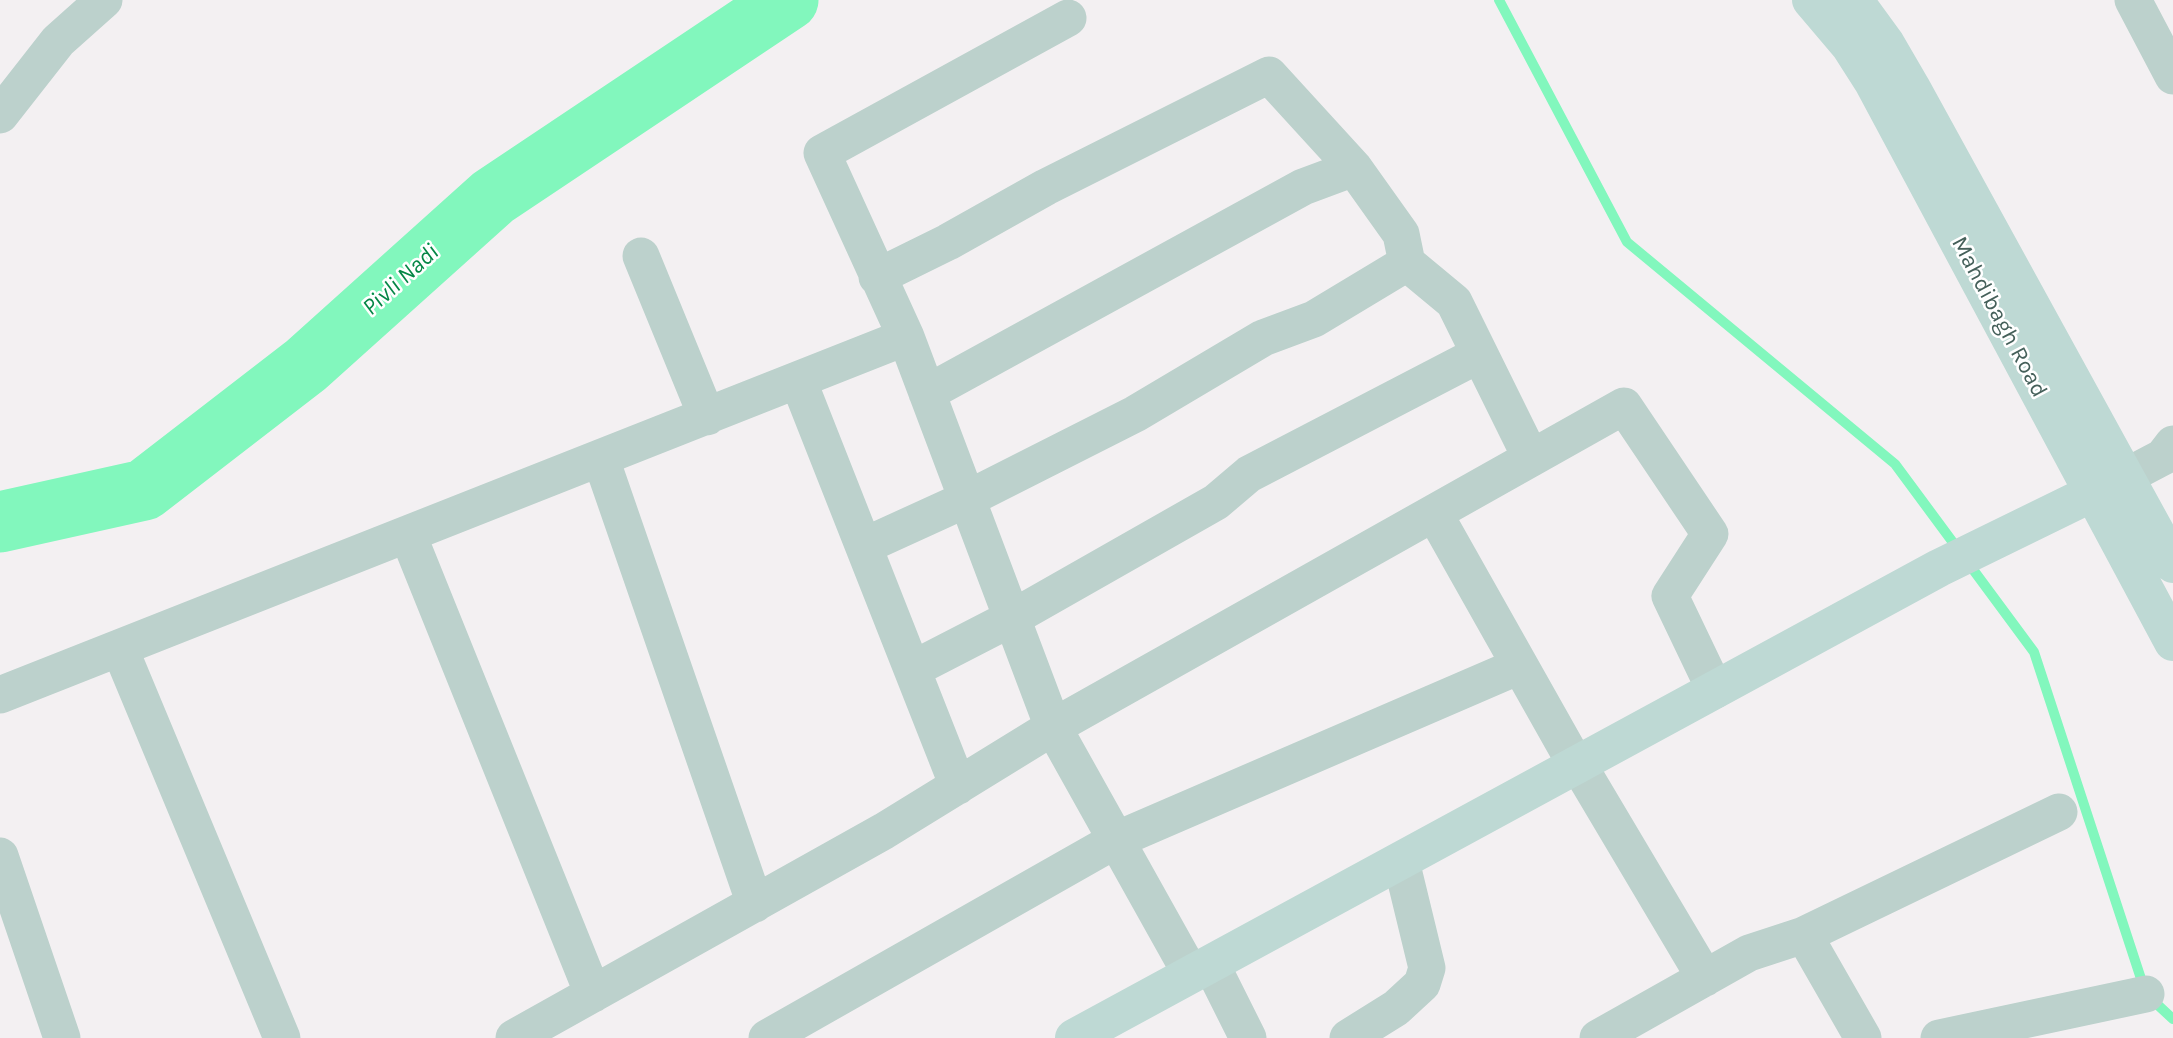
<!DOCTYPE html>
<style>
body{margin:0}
canvas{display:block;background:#f3f0f2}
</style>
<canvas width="2173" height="1038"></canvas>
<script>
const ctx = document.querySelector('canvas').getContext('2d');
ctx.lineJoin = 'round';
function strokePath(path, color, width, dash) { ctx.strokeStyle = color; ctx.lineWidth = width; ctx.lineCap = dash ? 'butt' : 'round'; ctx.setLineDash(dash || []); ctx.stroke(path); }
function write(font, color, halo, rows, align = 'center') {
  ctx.font = font + ' Karla,sans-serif'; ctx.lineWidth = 5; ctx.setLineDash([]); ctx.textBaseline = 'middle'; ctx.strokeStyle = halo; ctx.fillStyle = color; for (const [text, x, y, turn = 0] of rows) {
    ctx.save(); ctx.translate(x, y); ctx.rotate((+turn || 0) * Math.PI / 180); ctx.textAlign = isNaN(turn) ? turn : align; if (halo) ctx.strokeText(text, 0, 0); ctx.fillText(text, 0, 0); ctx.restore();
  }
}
strokePath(new Path2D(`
 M1499,0L1627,242L1895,464L2034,652L2146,994L2173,1019`), '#82f7bd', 10);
strokePath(new Path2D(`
 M0,522L144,490L306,365L493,197L788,0`), '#82f7bd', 61);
strokePath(new Path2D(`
 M2133,0L2173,76
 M1068,18L822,153L906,337L1053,727L1191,974
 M0,115L58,41L104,0
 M641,256L707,417
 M877,277L948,242L1046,187L1269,75L1354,168L1401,234L1407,263L1454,302L1531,458
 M798,380L958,786
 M927,393L1303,187L1354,168
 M601,459L755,904
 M2125,477L2163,457L2173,444
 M1434,513L1576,765L1579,766L1705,978
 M408,535L593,994
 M864,546L967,499L1135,414L1263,338L1314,319L1407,263
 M120,649L282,1038
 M913,669L1012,618L1216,502L1249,474L1478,355
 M0,695L906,337
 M0,856L62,1038
 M1804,935L2059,812
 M1211,964L1248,1038
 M514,1038L884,831L1053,727L1624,406L1710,534L1670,596L1715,690
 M767,1038L1116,840L1519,666
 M1348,1038L1396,1008L1422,984L1427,968L1401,861
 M1598,1038L1749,953L1804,935L1863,1038
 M1939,1038L2146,994`), '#bcd1cc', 37);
strokePath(new Path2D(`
 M1811,0L1850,46L1873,82L2173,642
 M1854,0L1886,44L1911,87L2173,564
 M1074,1038L1939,568L2125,477`), '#bed9d4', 38);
write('23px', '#45605a', '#fff', [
 ["Mahdibagh Road",1999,317,62]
]);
write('italic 24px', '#058646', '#fff', [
 ["Pivli Nadi",401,280,-42]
]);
</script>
